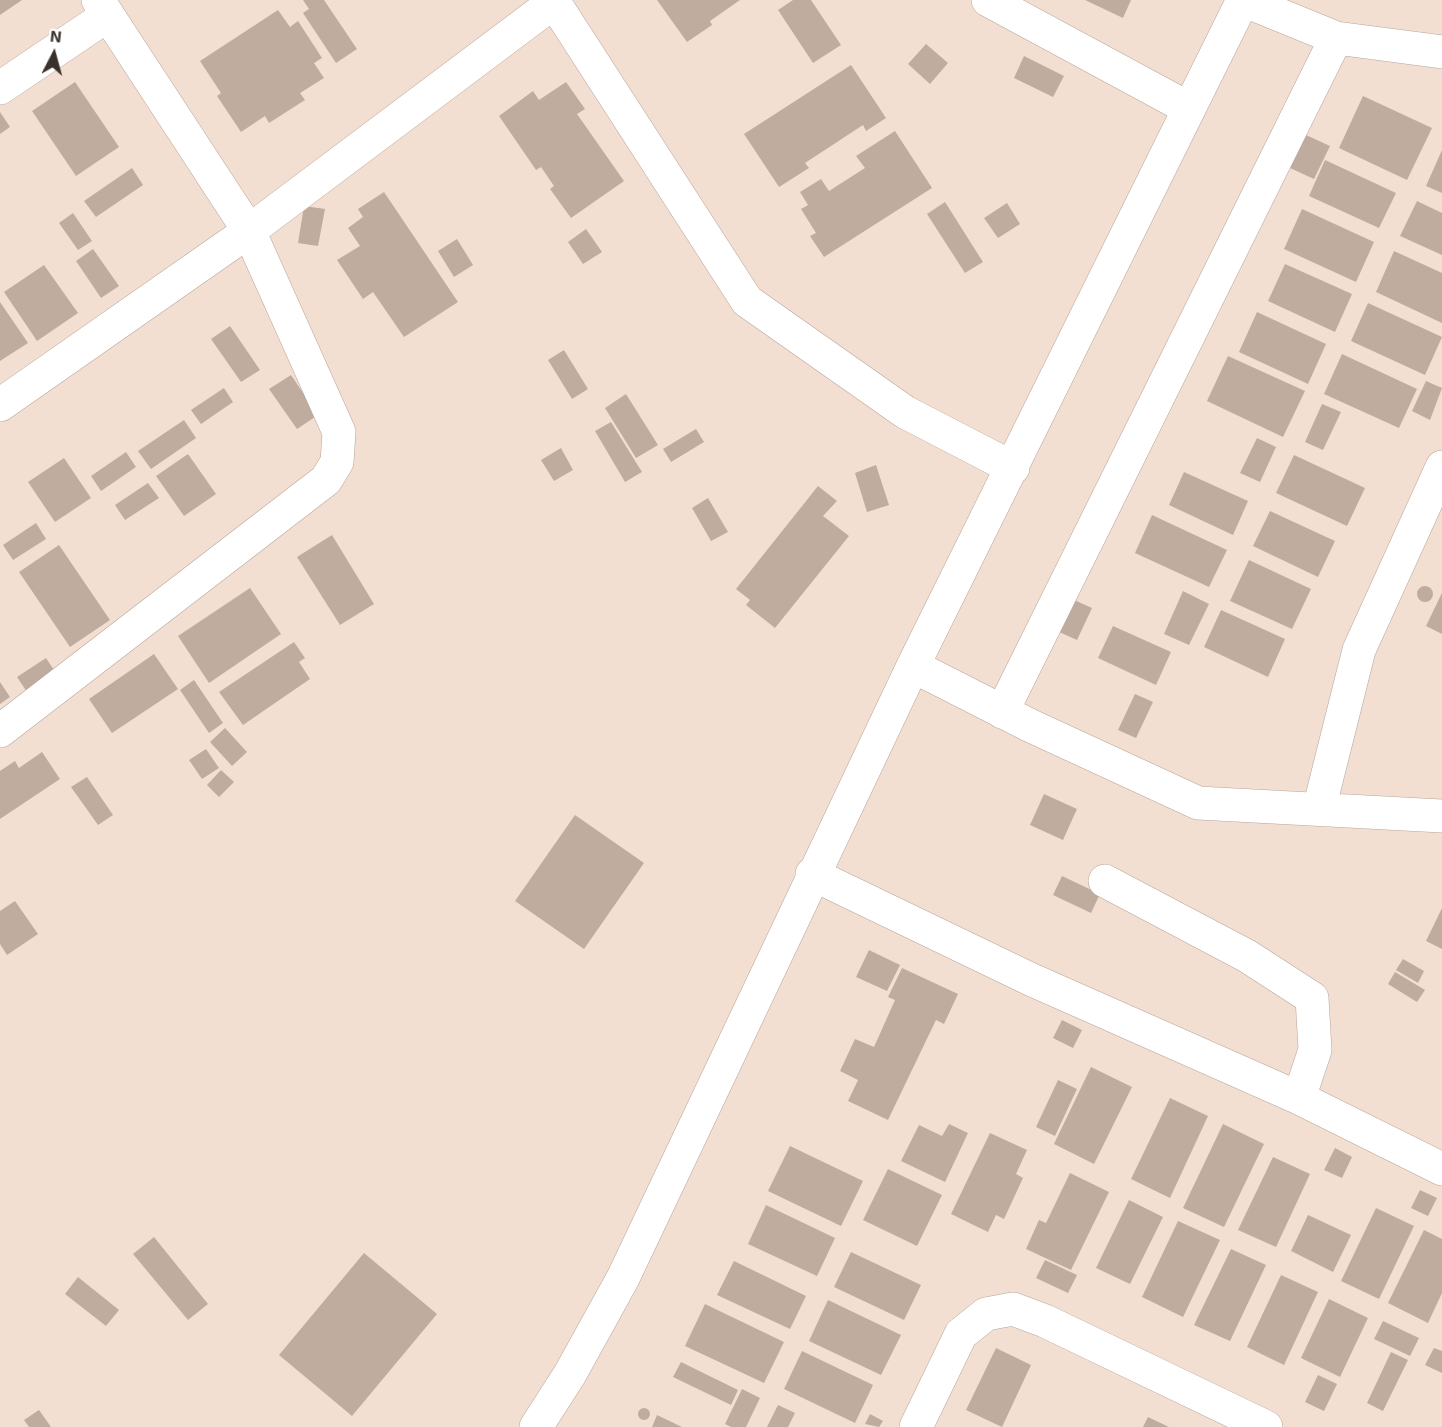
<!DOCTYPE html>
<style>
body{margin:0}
#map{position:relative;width:1442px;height:1427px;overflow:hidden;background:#f3dfd1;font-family:"Exo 2",sans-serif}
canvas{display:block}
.north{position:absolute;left:24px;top:24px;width:60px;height:60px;-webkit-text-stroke:4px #fff;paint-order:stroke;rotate:6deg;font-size:16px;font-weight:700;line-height:24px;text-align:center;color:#39312c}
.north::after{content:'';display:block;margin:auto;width:21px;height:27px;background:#39312c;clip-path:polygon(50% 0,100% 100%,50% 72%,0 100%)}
</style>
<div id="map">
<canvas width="1442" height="1427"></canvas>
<div class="north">N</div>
</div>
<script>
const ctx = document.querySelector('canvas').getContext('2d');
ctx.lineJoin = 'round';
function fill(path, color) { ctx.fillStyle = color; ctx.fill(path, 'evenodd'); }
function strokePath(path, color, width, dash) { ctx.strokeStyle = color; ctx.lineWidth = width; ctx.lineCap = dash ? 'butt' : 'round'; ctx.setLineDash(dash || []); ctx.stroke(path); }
fill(new Path2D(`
 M0,0H22L0,15Z
 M303,0H324L357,49L336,63L303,13L309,9Z
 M657,0H740L710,21L712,25L687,42Z
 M793,0H811L841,45L813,63L778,10Z
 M1085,0H1131L1123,18Z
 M278,10L290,27L298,21L322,58L314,63L324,78L300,93L305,100L269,123L265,116L241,132L217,96L221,93L200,61Z
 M926,44L948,63L930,84L908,64Z
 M1024,56L1064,76L1053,97L1014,78Z
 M851,65L886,118L866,131L863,125L805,163L809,168L779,187L744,134Z
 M75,82L119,147L76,176L32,111Z
 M566,82L585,109L577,114L624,181L571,218L550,189L554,186L541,167L536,170L499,116L533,91L539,100Z
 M1363,96L1432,128L1407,180L1339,148Z
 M0,112L10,127L0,134Z
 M895,131L932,188L824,257L810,236L816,233L801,209L808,205L800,192L821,179L829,191L865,168L856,156Z
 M1306,135L1330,146L1314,179L1290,168Z
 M1442,150V193L1426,186Z
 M1325,160L1396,193L1379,228L1309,196Z
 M132,168L143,185L96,217L84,201Z
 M384,192L458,302L404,337L373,292L363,299L337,260L360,246L348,228L363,217L358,209Z
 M1417,201L1442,213V255L1400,236Z
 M945,202L983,262L965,273L927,214Z
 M1007,203L1020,224L998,238L984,218Z
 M304,206L325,209L318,246L298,243Z
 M1302,209L1374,242L1356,282L1284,249Z
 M73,213L92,241L78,250L59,223Z
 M586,229L602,252L583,264L568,242Z
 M457,239L473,265L454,277L438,251Z
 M93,249L119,286L101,298L76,261Z
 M1394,251L1442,273V323L1376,292Z
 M1285,264L1352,294L1335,332L1268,301Z
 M44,265L78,313L37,341L4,292Z
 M0,302L28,343L0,361Z
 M1368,303L1442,337L1425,375L1351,341Z
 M1257,312L1326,344L1308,384L1239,352Z
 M230,326L260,370L241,382L211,339Z
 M564,350L588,389L572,399L548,360Z
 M1342,354L1417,389L1399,428L1324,394Z
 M1228,356L1305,391L1283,437L1207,401Z
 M291,375L318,415L297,429L269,389Z
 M1426,381L1442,388L1430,420L1412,411Z
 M224,388L233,402L201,424L191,410Z
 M626,394L658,445L636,458L605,408Z
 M1322,404L1341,412L1323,450L1305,442Z
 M184,420L196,438L151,469L138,451Z
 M611,422L642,472L625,482L595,431Z
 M696,429L704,442L671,462L663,449Z
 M1257,438L1276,447L1260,482L1240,473Z
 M561,448L573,470L554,481L541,460Z
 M126,452L136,467L101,491L91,476Z
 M188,454L216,494L184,516L156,476Z
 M1294,455L1365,488L1347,526L1276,493Z
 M64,458L91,498L55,522L28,482Z
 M876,465L889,505L867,512L855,473Z
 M1184,472L1248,501L1233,535L1169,505Z
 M148,483L159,498L125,520L115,505Z
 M818,486L837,501L823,516L849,536L775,628L746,605L750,600L736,589Z
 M708,498L728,532L711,541L692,508Z
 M1270,511L1335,541L1318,577L1253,546Z
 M1152,515L1227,550L1209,587L1135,553Z
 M36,523L46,539L13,560L3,545Z
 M332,535L374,604L340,625L297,557Z
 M59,545L110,620L70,647L19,572Z
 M1249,560L1311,589L1292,629L1230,601Z
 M1417 594a8 8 0 1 1 16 0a8 8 0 1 1-16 0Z
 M250,588L281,634L209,683L178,636Z
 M1183,591L1209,604L1189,645L1164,634Z
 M1442,593V634L1426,626Z
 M1072,599L1092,608L1077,640L1057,631Z
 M1221,610L1285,639L1268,677L1204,647Z
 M1113,626L1171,652L1156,685L1098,658Z
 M294,642L305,658L299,662L310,679L243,725L219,692Z
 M154,654L178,689L112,733L89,699Z
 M46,658L56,673L27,692L17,677Z
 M194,680L223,723L209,733L180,690Z
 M0,682L10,697L0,704Z
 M1135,694L1153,702L1136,738L1118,730Z
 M225,728L247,752L232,766L210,742Z
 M206,749L219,768L202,779L189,760Z
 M42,752L60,779L0,819V771L15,761L19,768Z
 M221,770L234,782L219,797L207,785Z
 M87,777L113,815L98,825L71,787Z
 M1044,794L1077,809L1063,840L1030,825Z
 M575,815L644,863L584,949L515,901Z
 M1062,876L1100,894L1091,913L1053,895Z
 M15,901L38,934L7,955L0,944V911Z
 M1442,908V949L1426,941Z
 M869,950L900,965L887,991L856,977Z
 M1403,959L1424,971L1418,983L1396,970Z
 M902,968L958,994L944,1024L936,1020L888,1120L848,1101L858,1080L840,1071L855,1039L874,1047L895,1000L888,997Z
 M1395,972L1425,990L1417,1002L1388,984Z
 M1062,1020L1082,1030L1073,1048L1053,1038Z
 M1091,1067L1132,1087L1094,1164L1054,1144Z
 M1058,1080L1077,1089L1055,1136L1036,1127Z
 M1170,1098L1208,1116L1170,1198L1131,1179Z
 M949,1124L968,1133L945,1182L901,1161L919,1125L942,1136Z
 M1223,1124L1264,1144L1224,1227L1183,1208Z
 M990,1133L1027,1150L1016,1174L1023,1178L1004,1219L996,1215L988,1232L951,1214Z
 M790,1146L863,1181L841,1226L768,1191Z
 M1335,1148L1352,1157L1342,1178L1324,1170Z
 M1273,1157L1310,1174L1276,1247L1238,1230Z
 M888,1169L942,1195L917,1246L863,1220Z
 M1070,1173L1109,1192L1071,1270L1026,1249L1039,1220L1046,1223Z
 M1420,1190L1437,1198L1428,1216L1411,1208Z
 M1129,1200L1163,1217L1130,1284L1096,1268Z
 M766,1205L835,1238L817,1276L748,1244Z
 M1376,1208L1414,1226L1379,1299L1341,1281Z
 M1308,1215L1351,1235L1333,1272L1291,1251Z
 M1178,1221L1220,1240L1183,1317L1142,1297Z
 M1424,1230L1442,1239V1293L1428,1323L1388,1303Z
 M154,1237L208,1304L188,1320L133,1254Z
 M1231,1249L1266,1265L1230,1341L1194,1325Z
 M851,1252L921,1285L904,1320L834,1287Z
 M364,1253L437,1314L352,1416L279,1355Z
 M1045,1260L1077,1275L1068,1293L1036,1278Z
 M734,1261L806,1296L790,1329L717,1295Z
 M1281,1275L1318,1292L1284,1365L1247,1347Z
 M78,1277L119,1310L106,1326L65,1294Z
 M1329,1299L1368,1318L1340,1377L1301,1358Z
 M828,1300L901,1335L881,1375L809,1341Z
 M705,1304L784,1342L764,1383L685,1346Z
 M1383,1321L1419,1338L1410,1356L1374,1339Z
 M996,1348L1031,1365L1002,1427L966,1410Z
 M1434,1348L1442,1351V1373L1425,1365Z
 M802,1351L873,1385L855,1423L784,1389Z
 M1391,1352L1408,1360L1383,1411L1367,1403Z
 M681,1362L738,1390L731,1405L673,1377Z
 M1318,1375L1337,1384L1324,1411L1305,1402Z
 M742,1389L760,1398L746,1427H731L725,1424Z
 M778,1405L795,1413L788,1427H767Z
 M638 1414a6 6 0 1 1 12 0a6 6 0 1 1-12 0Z
 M39,1410L51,1427H29L24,1420Z
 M870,1414L883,1421L879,1427L865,1424Z
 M657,1415L682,1427H652Z
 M1148,1417L1169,1427H1143Z`), '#bfac9f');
const minor = new Path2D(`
 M988,0L1188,108
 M1243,0L1336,38L1442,52
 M0,88L108,15
 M0,405L249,231L554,2L747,301L905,412L1013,468
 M913,666L1029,725L1198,803L1442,816
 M1002,712L1336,38
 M0,731L326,480L337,462L339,432L249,231L98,0
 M1319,809L1359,650L1442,467
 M812,874L1030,979L1299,1098L1442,1169
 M1105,881L1247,956L1312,998L1315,1050L1299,1098
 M536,1427L570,1374L623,1278L913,666L1243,0
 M916,1427L961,1334L986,1314L1013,1309L1045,1321L1266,1427`);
strokePath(minor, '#b8a599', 34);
strokePath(minor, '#fff', 33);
</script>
